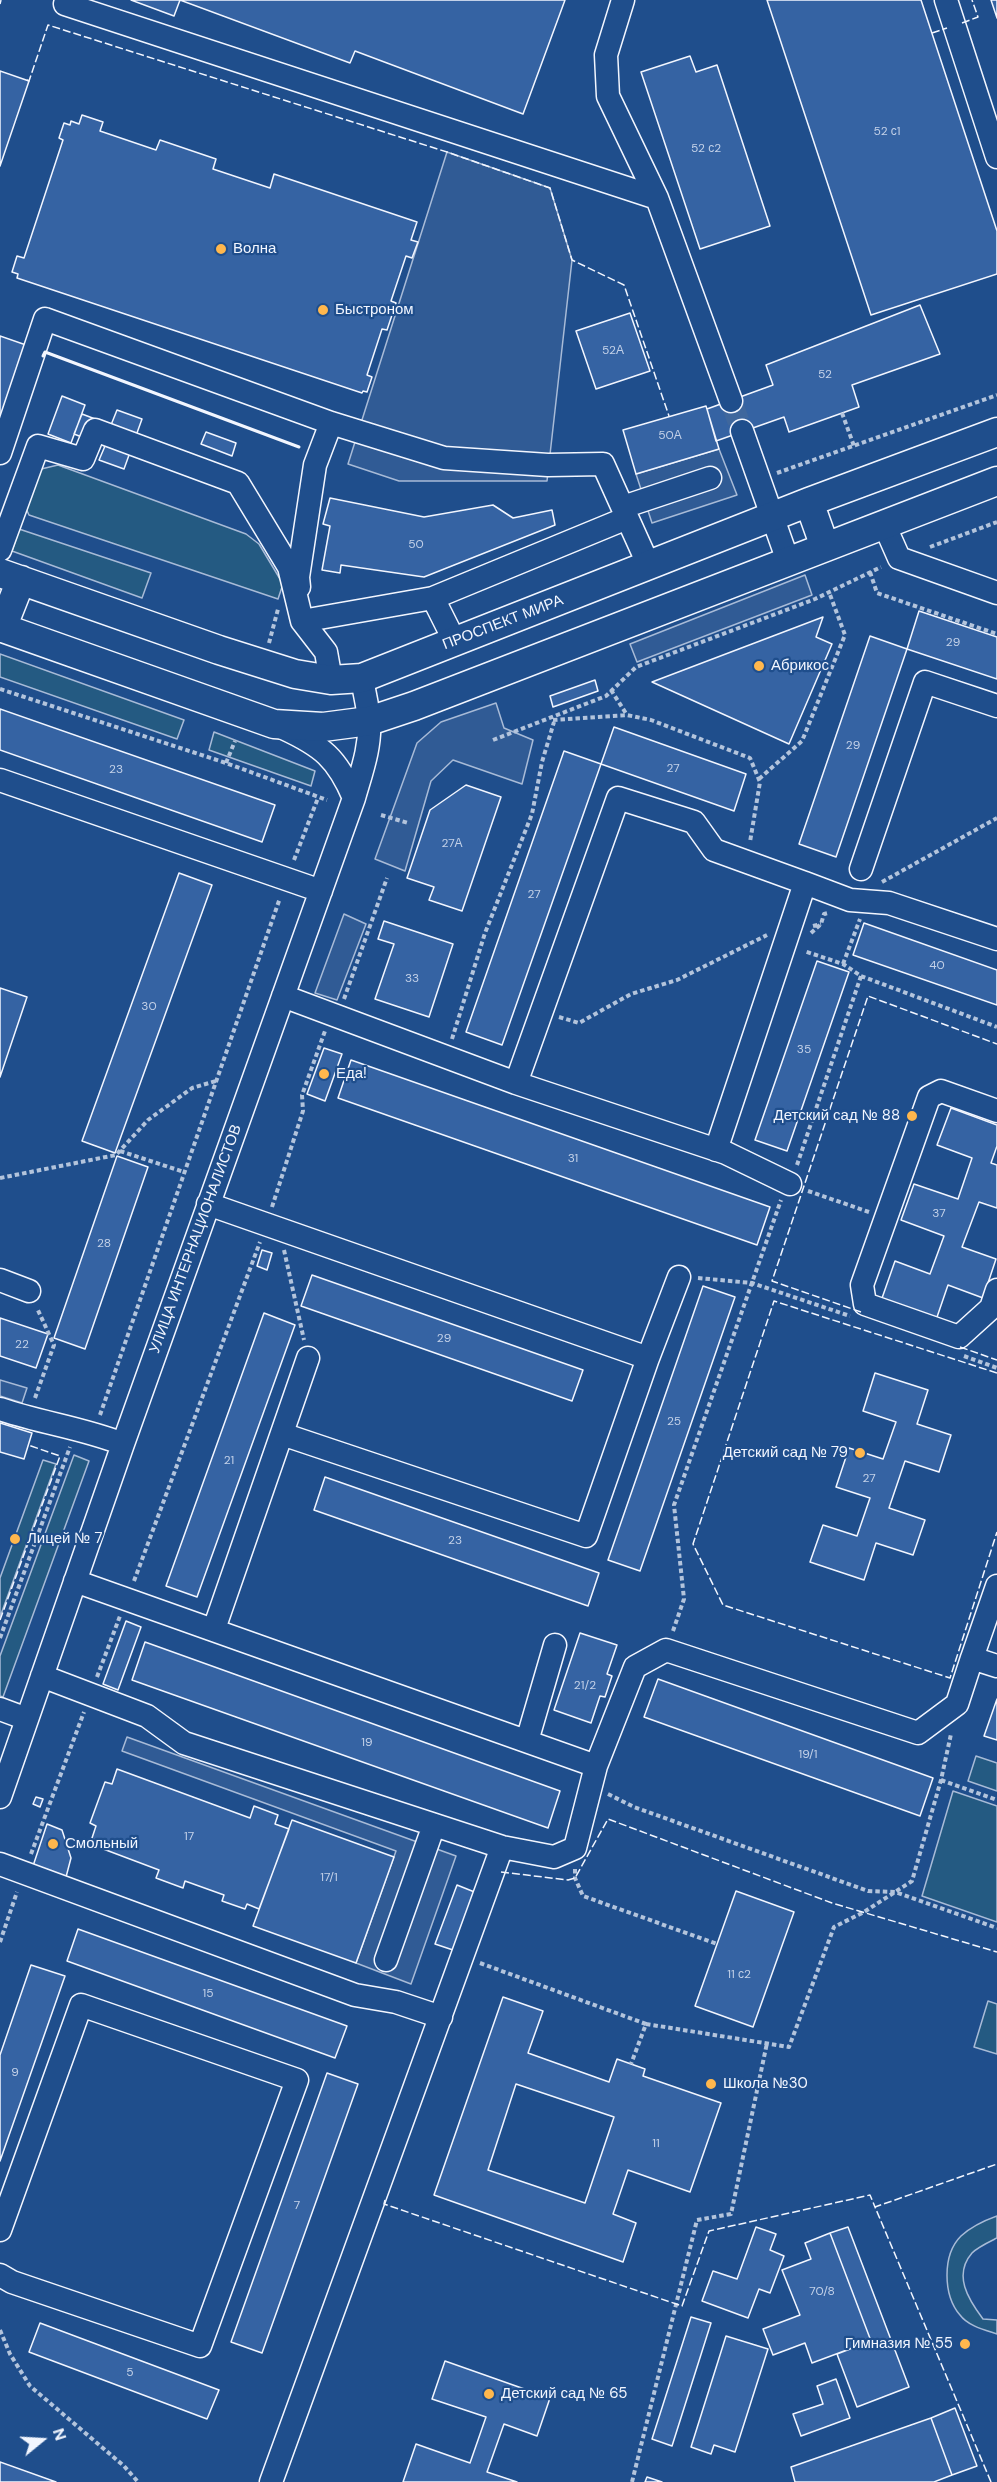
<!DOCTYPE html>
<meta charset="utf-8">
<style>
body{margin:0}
#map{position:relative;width:997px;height:2482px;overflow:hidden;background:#1f4e8c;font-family:"DM Sans",sans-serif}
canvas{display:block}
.north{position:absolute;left:12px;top:2410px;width:60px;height:60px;-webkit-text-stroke:4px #1f4e8c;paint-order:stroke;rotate:72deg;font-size:16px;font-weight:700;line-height:24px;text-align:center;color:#f2f6ff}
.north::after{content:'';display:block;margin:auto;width:21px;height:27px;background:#f2f6ff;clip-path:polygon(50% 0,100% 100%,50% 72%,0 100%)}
</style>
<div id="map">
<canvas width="997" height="2482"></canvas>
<div class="north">N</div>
</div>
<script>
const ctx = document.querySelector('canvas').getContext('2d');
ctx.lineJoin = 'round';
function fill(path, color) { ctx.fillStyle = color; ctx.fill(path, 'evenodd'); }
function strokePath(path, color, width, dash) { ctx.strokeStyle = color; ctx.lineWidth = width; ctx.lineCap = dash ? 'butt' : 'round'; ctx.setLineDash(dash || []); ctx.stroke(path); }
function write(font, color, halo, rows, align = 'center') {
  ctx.font = font + ' "DM Sans",sans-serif'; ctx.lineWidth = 4.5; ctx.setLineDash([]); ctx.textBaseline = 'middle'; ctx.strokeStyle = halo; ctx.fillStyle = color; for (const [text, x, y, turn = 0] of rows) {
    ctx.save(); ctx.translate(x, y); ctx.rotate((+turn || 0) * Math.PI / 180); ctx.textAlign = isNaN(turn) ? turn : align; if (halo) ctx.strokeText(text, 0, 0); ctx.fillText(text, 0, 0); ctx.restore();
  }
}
const green = new Path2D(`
 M58,465L246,534L259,544L283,584L278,599L29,515L24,504L37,470Z
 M19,529L151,573L142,598L12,551Z
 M0,654L184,720L177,739L0,677Z
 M214,732L315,771L311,786L209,750Z
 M74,1455L89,1461L3,1697L0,1696V1656Z
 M43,1460L56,1464L0,1617V1578Z
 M976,1756L997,1763V1791L968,1781Z
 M953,1791L997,1806V1922L922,1896Z
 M988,2001L997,2004V2054L974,2047Z
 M997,2216V2238C989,2242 978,2247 972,2253C953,2275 968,2299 983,2319L997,2320V2334C985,2330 968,2326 960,2315C943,2295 942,2255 961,2236C972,2226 983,2221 997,2216Z`);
fill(green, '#245a82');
strokePath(green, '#a8bbd7', 1.5);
const parking = new Path2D(`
 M447,152L550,188L572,260L547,481H399L348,464Z
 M719,449L737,495L652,523L636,474Z
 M805,575L812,595L637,662L630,644Z
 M496,703L504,728L533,740L522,784L453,760L431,781L405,871L375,859L417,743L441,722Z
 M344,914L366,924L337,1000L315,993Z
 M0,1380L27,1388L22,1403L0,1396Z
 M127,1737L456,1856L411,1984L356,1963L396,1851L122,1751Z`);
fill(parking, '#305b95');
strokePath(parking, '#a8bbd7', 1.5);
const building = new Path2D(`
 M131,0H180L174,16Z
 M180,0H565L523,114L355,51L350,63Z
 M767,0H921L997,231V274L871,315Z
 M991,0H997V18Z
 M690,56L696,72L717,65L770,226L700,249L641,72Z
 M0,71L29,81L0,166Z
 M82,115L103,122L100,131L156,150L160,140L216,159L213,169L270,188L274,174L417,222L411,240L418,242L412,258L406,256L391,301L396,303L387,330L382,329L367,375L372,377L367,392L363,391L362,393L17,278L18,274L12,272L17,256L24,258L63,140L59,138L64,123L70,125L71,121L79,124Z
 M920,305L940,354L852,385L859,407L789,432L784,417L716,441L707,409L773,385L766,365Z
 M630,313L650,371L596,389L576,331Z
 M0,336L26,345L0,433Z
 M62,396L85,405L71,443L48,434Z
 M706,406L719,449L636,474L623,430Z
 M117,410L142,419L124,469L99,460L105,446L74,434L82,414L111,425Z
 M206,432L236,443L232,456L201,444Z
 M330,498L424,517L493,505L513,518L552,510L555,525L424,577L341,565L340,573L322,570L330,526L323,524Z
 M919,611L997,637V679L907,649Z
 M823,617L816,637L832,644L789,744L652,682Z
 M870,636L907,649L836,857L799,844Z
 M595,680L598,691L553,707L550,696Z
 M0,709L275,805L262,842L0,750Z
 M614,727L746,774L734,811L601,764Z
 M564,751L601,764L502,1045L466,1032Z
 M466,785L501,797L462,911L429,900L434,887L407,878L430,810Z
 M179,873L212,885L115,1153L82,1141Z
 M384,921L453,944L429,1017L375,999L394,944L378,939Z
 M864,923L997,970V1005L853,955Z
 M817,961L849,972L787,1151L755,1140Z
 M0,988L27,997L0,1077Z
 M324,1048L342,1054L325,1101L307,1094Z
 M351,1060L770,1207L757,1245L338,1098Z
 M951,1108L997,1125V1146L991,1163L997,1165V1208L979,1202L962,1247L996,1259L983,1298L948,1285L936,1320L881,1301L895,1261L930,1274L944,1236L901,1220L914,1184L958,1199L972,1158L937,1145Z
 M117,1156L148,1167L85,1349L54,1338Z
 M262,1250L272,1253L267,1270L257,1266Z
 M312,1275L583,1370L572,1401L301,1306Z
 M703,1286L735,1297L640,1571L608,1560Z
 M264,1313L295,1325L197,1597L166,1586Z
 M0,1318L48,1334L36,1368L0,1356Z
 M875,1373L928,1390L917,1424L951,1435L939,1472L905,1461L889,1508L925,1520L913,1555L876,1543L864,1580L810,1562L823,1525L857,1536L870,1498L836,1487L849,1448L883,1459L896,1422L863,1411Z
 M0,1423L32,1433L24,1459L0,1452Z
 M325,1477L599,1573L588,1606L314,1510Z
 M126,1621L141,1627L118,1690L103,1684Z
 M580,1633L617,1645L607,1674L612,1676L605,1697L600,1696L591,1723L554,1710Z
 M145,1642L560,1791L548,1828L132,1680Z
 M658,1679L933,1778L920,1816L644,1717Z
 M997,1699V1740L984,1736Z
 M117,1769L250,1818L254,1806L278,1815L275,1824L289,1829L259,1909L247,1904L245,1909L222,1901L224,1895L185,1881L183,1888L156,1878L159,1870L90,1844L96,1826L90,1823L105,1782L112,1784Z
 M36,1797L43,1799L40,1807L33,1804Z
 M292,1820L394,1857L356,1963L253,1926Z
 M47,1824L62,1830L71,1858L66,1877L33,1866Z
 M457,1885L477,1893L456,1951L435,1944Z
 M736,1891L794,1912L753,2027L695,2006Z
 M78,1929L347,2026L335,2058L67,1961Z
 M31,1965L65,1976L0,2161V2055Z
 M503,1997L543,2011L528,2053L609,2082L617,2059L645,2069L643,2076L721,2103L690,2192L628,2170L613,2214L636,2223L623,2262L434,2195ZM516,2084L614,2117L585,2203L488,2170Z
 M327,2073L358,2084L262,2353L231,2342Z
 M756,2227L776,2234L770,2250L784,2256L770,2293L759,2289L748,2318L702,2301L713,2271L737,2279Z
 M848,2227L909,2387L857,2407L837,2354L871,2341L830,2233Z
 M830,2233L871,2341L812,2363L805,2343L773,2355L763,2329L800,2315L782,2270L811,2259L805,2243Z
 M691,2317L711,2323L672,2446L652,2439Z
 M40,2323L219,2390L207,2419L29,2352Z
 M726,2336L768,2349L735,2452L714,2445L711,2454L691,2447Z
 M445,2361L550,2398L537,2436L504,2424L487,2472L517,2482H403L416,2444L470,2463L486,2417L432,2399Z
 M836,2379L850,2418L801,2436L793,2414L823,2404L817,2386Z
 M955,2408L977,2466L952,2475L931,2418Z
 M931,2418L952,2475L934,2482H795L791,2467Z
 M0,2462L56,2482H0Z
 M647,2477L662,2482H645Z`);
fill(building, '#3563a3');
strokePath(building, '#f2f6ff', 1.5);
strokePath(new Path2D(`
 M731,401L742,431`), '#3f679d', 22, [22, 11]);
const minor = new Path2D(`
 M623,0L606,55L608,96L657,198L731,401
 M946,0L997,157
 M65,4L657,198
 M742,431L788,561
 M0,453L45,319L331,423L444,458L548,465L603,464L649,566
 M623,507L710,478
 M884,524L899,558L997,593
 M0,550L38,446L83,459L95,430L238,483L289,567L302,621L326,652L331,680
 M299,587L298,577L315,465L331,423
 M433,598L627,518
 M302,621L433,598L455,642
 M283,728C322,746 337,758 354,798
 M0,780L321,891
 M861,869L925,682L997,706
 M283,996L516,1083L726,1153L790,1184
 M516,1083L618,798L694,822L714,850L805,883
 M997,1111L941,1091L929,1097L862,1285L865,1304L959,1337L991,1308L997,1290
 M716,1150L805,883L850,900L889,903L997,939
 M208,1204L648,1358
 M0,1280L29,1291
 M0,1409C41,1423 83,1428 123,1444
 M282,1434L586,1536L648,1358L679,1277
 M75,1581L596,1766
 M214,1629L308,1358
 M972,1658L997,1586
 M42,1676L147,1716L184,1743L502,1847L554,1857L575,1848L596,1766L635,1667L666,1650L918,1733L957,1704L972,1658L997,1666
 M0,1709L27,1719
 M527,1741L555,1645
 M0,1797L123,1444L354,798C361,773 371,747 369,720C368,706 364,692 362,678
 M0,1864L355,1995L396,2002L441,2017
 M386,1960L434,1825
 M0,2230L81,2005L297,2080L200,2346L12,2282L0,2275
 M271,2482L502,1847`);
const major = new Path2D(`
 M809,502L825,547
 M0,573L219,650L295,674L331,680L362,678L809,502L997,432
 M0,627L274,724L323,727L369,721L414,706L997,481
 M2,628L21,580`);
strokePath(minor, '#f2f6ff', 25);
strokePath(major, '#f2f6ff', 31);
strokePath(new Path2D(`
 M842,413L854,446
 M777,473L997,395
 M930,547L997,522
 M870,572L877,593L997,634
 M269,643L278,609
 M0,689L226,763L327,800
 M611,690L627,715
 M553,720L627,715L651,720L750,758L760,782L750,842
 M493,740L606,696L636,667L815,599L881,567
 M226,763L235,741
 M759,779L802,741L845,635L829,592
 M381,815L408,823
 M294,860L318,798
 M882,882L997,818
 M813,926L821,924
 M811,933L821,924L824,914L828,913
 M843,964L860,919
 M861,976L997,1027
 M344,999L387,878
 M559,1017L579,1023L631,994L677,980L767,935
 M452,1039L485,933L532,814L542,762L554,722
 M120,1151L184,1172
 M797,1165L861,976L843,964L804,951
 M0,1178L116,1155L148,1120L192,1088L216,1081
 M808,1191L869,1212
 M272,1207L303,1111L302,1095L325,1031
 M284,1250L304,1340
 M698,1278L752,1283L850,1316
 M964,1356L997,1368
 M35,1398L54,1345L37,1308
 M100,1415L280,898
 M134,1581L260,1242
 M673,1631L684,1599L674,1505L781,1200
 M0,1638L70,1447
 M97,1677L120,1616
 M941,1780L997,1800
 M608,1794L634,1807L868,1891L895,1892L997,1928
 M31,1854L84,1712
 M575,1869V1878L583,1896L717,1944
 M0,1942L17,1892
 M480,1963L646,2024L631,2064
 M646,2024L789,2047L834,1927L864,1912L912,1881L941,1780L951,1734
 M0,2330L10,2354L30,2386L124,2466L138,2482
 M632,2482L697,2220L731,2214L767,2043`), '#b3c4dc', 4, [4.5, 3]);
strokePath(minor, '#1f4e8c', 22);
strokePath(major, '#1f4e8c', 28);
strokePath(new Path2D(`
 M0,4L1,0
 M962,23L978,17L972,0
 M932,33L947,28
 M27,80L29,81L48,25L447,152L550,188L572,260L624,285L669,416
 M861,1312L772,1281L868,996L997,1044
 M960,1347L997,1360
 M997,1373L774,1301L693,1544L723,1605L950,1678L997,1532
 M0,1620L60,1456L28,1445
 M501,1872L568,1880L575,1878L608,1819L832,1903L997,1952
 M385,2200L384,2204L682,2306L709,2231L870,2195L875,2207
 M991,2482L875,2207L997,2164`), '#f2f6ff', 1.5, [8, 3]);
strokePath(new Path2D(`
 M43,356L45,352L299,447`), '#f2f6ff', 3);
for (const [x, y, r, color] of [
 [221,249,6,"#ffb74d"],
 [323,310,6,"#ffb74d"],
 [759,666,6,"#ffb74d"],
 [324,1074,6,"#ffb74d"],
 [912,1116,6,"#ffb74d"],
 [860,1453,6,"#ffb74d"],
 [15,1539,6,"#ffb74d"],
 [53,1844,6,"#ffb74d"],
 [711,2084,6,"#ffb74d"],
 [965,2344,6,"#ffb74d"],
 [489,2394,6,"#ffb74d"]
]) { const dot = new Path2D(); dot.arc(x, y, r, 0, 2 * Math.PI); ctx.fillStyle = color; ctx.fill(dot); strokePath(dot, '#1f4e8c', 2); }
write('12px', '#c3d1e8', null, [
 ["52 с1",887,132],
 ["52 с2",706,149],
 ["52А",613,351],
 ["52",825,375],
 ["50А",670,436],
 ["50",416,545],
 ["29",953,643],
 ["29",853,746],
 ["27",673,769],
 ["23",116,770],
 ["27А",452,844],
 ["27",534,895],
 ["40",937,966],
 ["33",412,979],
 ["30",149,1007],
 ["35",804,1050],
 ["31",573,1159],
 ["37",939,1214],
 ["28",104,1244],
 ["29",444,1339],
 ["22",22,1345],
 ["25",674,1422],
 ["21",229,1461],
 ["27",869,1479],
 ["23",455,1541],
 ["21/2",585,1686],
 ["19",367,1743],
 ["19/1",808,1755],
 ["17",189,1837],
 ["17/1",329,1878],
 ["11 с2",739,1975],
 ["15",208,1994],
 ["9",15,2073],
 ["11",656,2144],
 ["7",297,2206],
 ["70/8",822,2292],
 ["5",130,2373]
]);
write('15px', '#f2f6ff', '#1f4e8c', [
 ["Волна",233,249],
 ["Быстроном",335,310],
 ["Абрикос",771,666],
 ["Еда!",336,1074],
 ["Детский сад № 88",900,1116,"right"],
 ["Детский сад № 79",848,1453,"right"],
 ["Лицей № 7",27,1539],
 ["Смольный",65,1844],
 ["Школа №30",723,2084],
 ["Гимназия № 55",953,2344,"right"],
 ["Детский сад № 65",501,2394]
], 'left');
write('15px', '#f2f6ff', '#1f4e8c', [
 ["ПРОСПЕКТ МИРА",503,623,-21],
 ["УЛИЦА ИНТЕРНАЦИОНАЛИСТОВ",196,1239,-70]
]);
</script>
